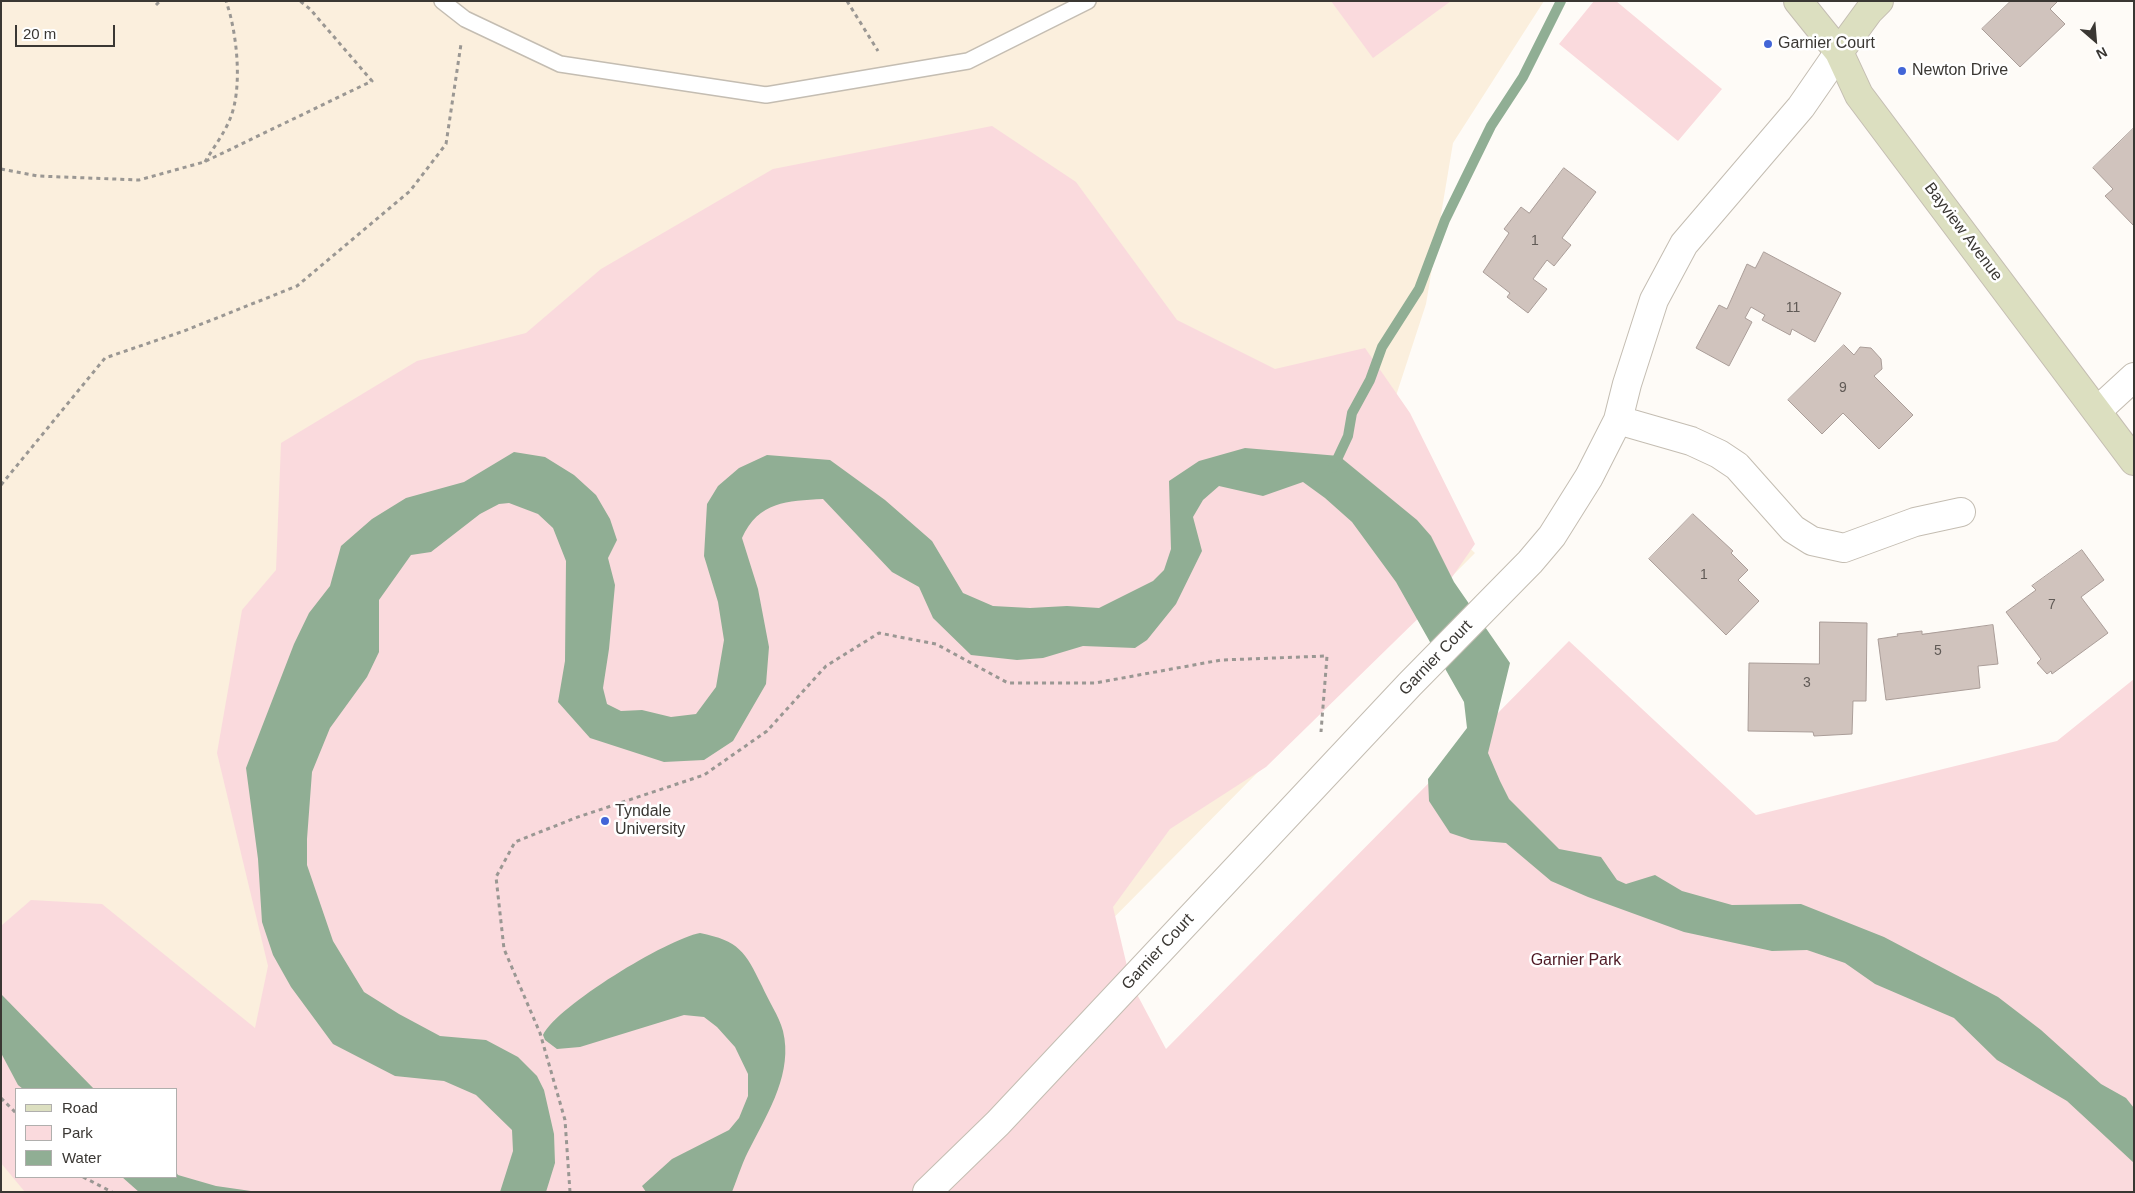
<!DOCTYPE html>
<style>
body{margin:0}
#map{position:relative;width:2135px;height:1193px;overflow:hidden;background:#fefbf7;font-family:Helvetica,sans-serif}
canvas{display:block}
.frame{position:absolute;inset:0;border:2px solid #3a3733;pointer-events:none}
.legend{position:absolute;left:15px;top:1088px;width:162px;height:90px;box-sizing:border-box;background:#fff;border:1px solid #b0afad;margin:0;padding:6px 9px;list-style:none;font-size:15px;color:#3a3733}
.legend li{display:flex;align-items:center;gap:10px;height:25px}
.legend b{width:25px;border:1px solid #b0afad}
.north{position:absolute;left:2070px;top:15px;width:50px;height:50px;-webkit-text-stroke:4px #fff;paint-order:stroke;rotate:153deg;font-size:14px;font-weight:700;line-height:20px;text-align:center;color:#3a3733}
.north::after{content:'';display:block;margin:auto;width:18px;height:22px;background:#3a3733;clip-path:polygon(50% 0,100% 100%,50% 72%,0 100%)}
.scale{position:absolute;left:15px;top:25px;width:100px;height:22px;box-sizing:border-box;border:2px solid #3a3733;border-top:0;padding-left:6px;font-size:15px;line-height:18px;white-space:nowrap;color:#3a3733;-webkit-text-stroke:4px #fff;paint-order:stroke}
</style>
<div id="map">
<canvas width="2135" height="1193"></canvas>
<div class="frame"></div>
<ul class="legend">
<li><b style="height:6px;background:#dcdfc0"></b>Road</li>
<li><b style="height:14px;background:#fadadd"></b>Park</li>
<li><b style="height:14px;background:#90ae94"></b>Water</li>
</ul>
<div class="north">N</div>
<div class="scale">20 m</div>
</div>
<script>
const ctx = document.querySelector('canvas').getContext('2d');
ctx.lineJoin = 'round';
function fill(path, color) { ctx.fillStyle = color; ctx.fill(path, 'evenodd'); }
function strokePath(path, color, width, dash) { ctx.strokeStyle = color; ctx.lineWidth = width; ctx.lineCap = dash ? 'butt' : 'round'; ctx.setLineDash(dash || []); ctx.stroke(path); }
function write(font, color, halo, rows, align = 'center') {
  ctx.font = font + ' Helvetica,sans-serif'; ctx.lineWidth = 5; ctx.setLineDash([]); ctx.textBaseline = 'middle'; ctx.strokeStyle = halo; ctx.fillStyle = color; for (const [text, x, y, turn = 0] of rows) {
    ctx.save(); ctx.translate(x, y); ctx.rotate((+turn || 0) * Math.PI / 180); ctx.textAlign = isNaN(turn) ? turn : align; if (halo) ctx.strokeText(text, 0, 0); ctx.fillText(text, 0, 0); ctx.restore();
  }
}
fill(new Path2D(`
 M1,1H1544L1453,143L1426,304L1375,460L1475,553L842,1192H1ZM16,1089H176V1177H16Z`), '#fbefdd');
fill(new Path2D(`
 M1331,1H1451L1373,58Z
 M1594,1H1616L1722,89L1678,141L1559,44Z
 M992,126L1076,182L1177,320L1275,369L1365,348L1410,413L1475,544L1434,603L1266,767L1170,829L1113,907L1131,983L1166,1049L1569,641L1756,815L2057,741L2134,679V1192H25L1,1163V926L31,900L102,904L255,1028L268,966L217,753L242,610L276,570L281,443L417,361L526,333L601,269L773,169ZM16,1089H176V1177H16Z`), '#fadadd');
fill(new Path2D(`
 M1245,448L1339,456L1417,520L1431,536L1454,582L1510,663L1488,753L1500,781L1509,799L1559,849L1601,857L1617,880L1626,884L1655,875L1682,891L1732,905L1801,904L1884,937L1998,997L2041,1030L2101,1084L2126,1098L2134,1108V1163L2067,1101L1997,1060L1954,1018L1875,984L1845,963L1807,950L1772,951L1684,932L1588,897L1551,881L1506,843L1471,840L1450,833L1429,801L1428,779L1467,728L1464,702L1396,582L1352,522L1325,498L1303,482L1263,496L1219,486L1203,500L1193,517L1202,551L1176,604L1147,640L1135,648L1083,646L1043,658L1017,660L971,655L933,618L919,587L892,572L823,499C787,501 759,501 742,538L758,589L769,647L766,684L733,741L704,760L664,762L590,738L558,702L565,661L566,561L553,528L538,514L509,503L499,504L480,514L431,552L411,555L379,600V652L367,677L330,728L312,772L307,839V865L333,941L364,992L399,1014L440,1036L486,1040L518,1057L537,1076L544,1090L554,1134L555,1163L546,1192H500L513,1151L512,1130L476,1095L444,1081L395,1076L333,1044L291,987L273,955L262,922L258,859L246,768L294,644L309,613L330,586L341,546L372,519L406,498L464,482L514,452L545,457L574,475L596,495L610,519L617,540L608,558L615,585L609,649L603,688L607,704L621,711L642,710L671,717L696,714L716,687L724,640L718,602L704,556L707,504L718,486L739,468L767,455L830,460L885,500L932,541L963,593L993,606L1030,608L1067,606L1099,608L1153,581L1164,570L1171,549L1169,481L1199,461Z
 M700,933C739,941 745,951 762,986C768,1000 779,1016 783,1031C793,1072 769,1111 751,1146C743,1160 738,1177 732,1192H646L642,1186L672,1159L729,1130L739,1118L748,1096V1074L735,1047L717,1027L704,1017L684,1015L580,1047L557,1049L545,1040L543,1035C557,1006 667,939 700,933Z
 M1,994L94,1089H23L18,1085L1,1053Z
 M176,1172L178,1175L216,1186L258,1192H139L122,1177H176Z`), '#90ae94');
strokePath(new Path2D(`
 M1333,468L1348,436L1352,413L1370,380L1382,347L1419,289L1445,220L1491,126L1523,77L1561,1`), '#90ae94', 10);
const building = new Path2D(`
 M2011,1H2058L2050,9L2065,24L2020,67L1982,29Z
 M2133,129L2134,130V226L2105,196L2113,189L2093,168Z
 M1564,168L1596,192L1562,238L1571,245L1554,266L1547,260L1533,279L1547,289L1528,313L1507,297L1510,293L1483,272L1509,233L1504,229L1521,207L1529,213Z
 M1764,252L1841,293L1815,342L1792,329L1790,335L1762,320L1765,315L1751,307L1745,318L1752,322L1729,366L1696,348L1719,305L1727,309L1747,264L1755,268Z
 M1844,345L1854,355L1860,347L1871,348L1881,359L1882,369L1874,376L1913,415L1879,449L1843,413L1822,434L1788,400Z
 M1693,514L1733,551L1731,553L1748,570L1738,580L1759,601L1726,635L1649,559Z
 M2082,550L2104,580L2081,597L2108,633L2052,674L2051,671L2047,674L2037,663L2041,659L2006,612L2036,590L2032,586Z
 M1820,622L1867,623L1866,701H1853L1852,734L1814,736L1813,732L1748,731L1749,663L1819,664Z
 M1993,625L1998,664L1978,666L1980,688L1886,700L1878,639L1898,636L1897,634L1922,631V634Z`);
fill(building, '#d0c3bd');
strokePath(building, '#aa9d98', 1);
const lane = new Path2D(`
 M442,1L465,19L560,64L766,95L968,61L1088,1`);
const street = new Path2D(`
 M2097,411L2134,377
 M1618,420L1691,441L1719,454L1737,466L1793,529L1812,541L1844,548L1915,522L1961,512
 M927,1192L998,1123L1410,684L1530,562L1552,536L1589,477L1618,420L1627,384L1654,300L1684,244L1801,107L1839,52`);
const secondary = new Path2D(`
 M1798,1L1839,52L1859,95L2134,461
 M1839,52L1869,11L1879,1`);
strokePath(lane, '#c4bdb2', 18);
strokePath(street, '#c4bdb2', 30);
strokePath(secondary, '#c4bdb2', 30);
strokePath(new Path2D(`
 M847,1L878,51
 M156,5L160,1
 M205,162C213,148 224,134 230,119C243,88 237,32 226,1
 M1,169L38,176L139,180L204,162L372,81L310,9L300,1
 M1,485L105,358L184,331L297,286L410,191L446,144L461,44
 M1,1098L16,1113
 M83,1177L112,1192
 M570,1192L565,1120L540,1033L504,949L496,877L515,842L575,818L704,775L767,731L826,666L879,633L936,644L1008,683H1095L1221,660L1327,656L1321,732`), '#9a9793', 3, [4, 4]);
strokePath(lane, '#fff', 15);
strokePath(street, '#fff', 28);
strokePath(secondary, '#dcdfc0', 28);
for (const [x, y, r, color] of [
 [1768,44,5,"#4265d7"],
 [1902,71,5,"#4265d7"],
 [605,821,5,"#4265d7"]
]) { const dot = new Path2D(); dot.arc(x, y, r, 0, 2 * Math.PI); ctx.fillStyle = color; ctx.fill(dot); strokePath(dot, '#fff', 2); }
write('14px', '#605a56', null, [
 ["1",1535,241],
 ["11",1793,308],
 ["9",1843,388],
 ["1",1704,575],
 ["7",2052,605],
 ["5",1938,651],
 ["3",1807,683]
]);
write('16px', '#3a3733', '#fff', [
 ["Garnier Court",1778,44],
 ["Newton Drive",1912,71],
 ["Tyndale",615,812],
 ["University",615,830]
], 'left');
write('16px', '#3a3733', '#fff', [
 ["Bayview Avenue",1963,232,53],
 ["Garnier Court",1436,658,-46],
 ["Garnier Court",1158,952,-47]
]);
write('16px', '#4e1924', '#fff', [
 ["Garnier Park",1576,961]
]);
</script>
